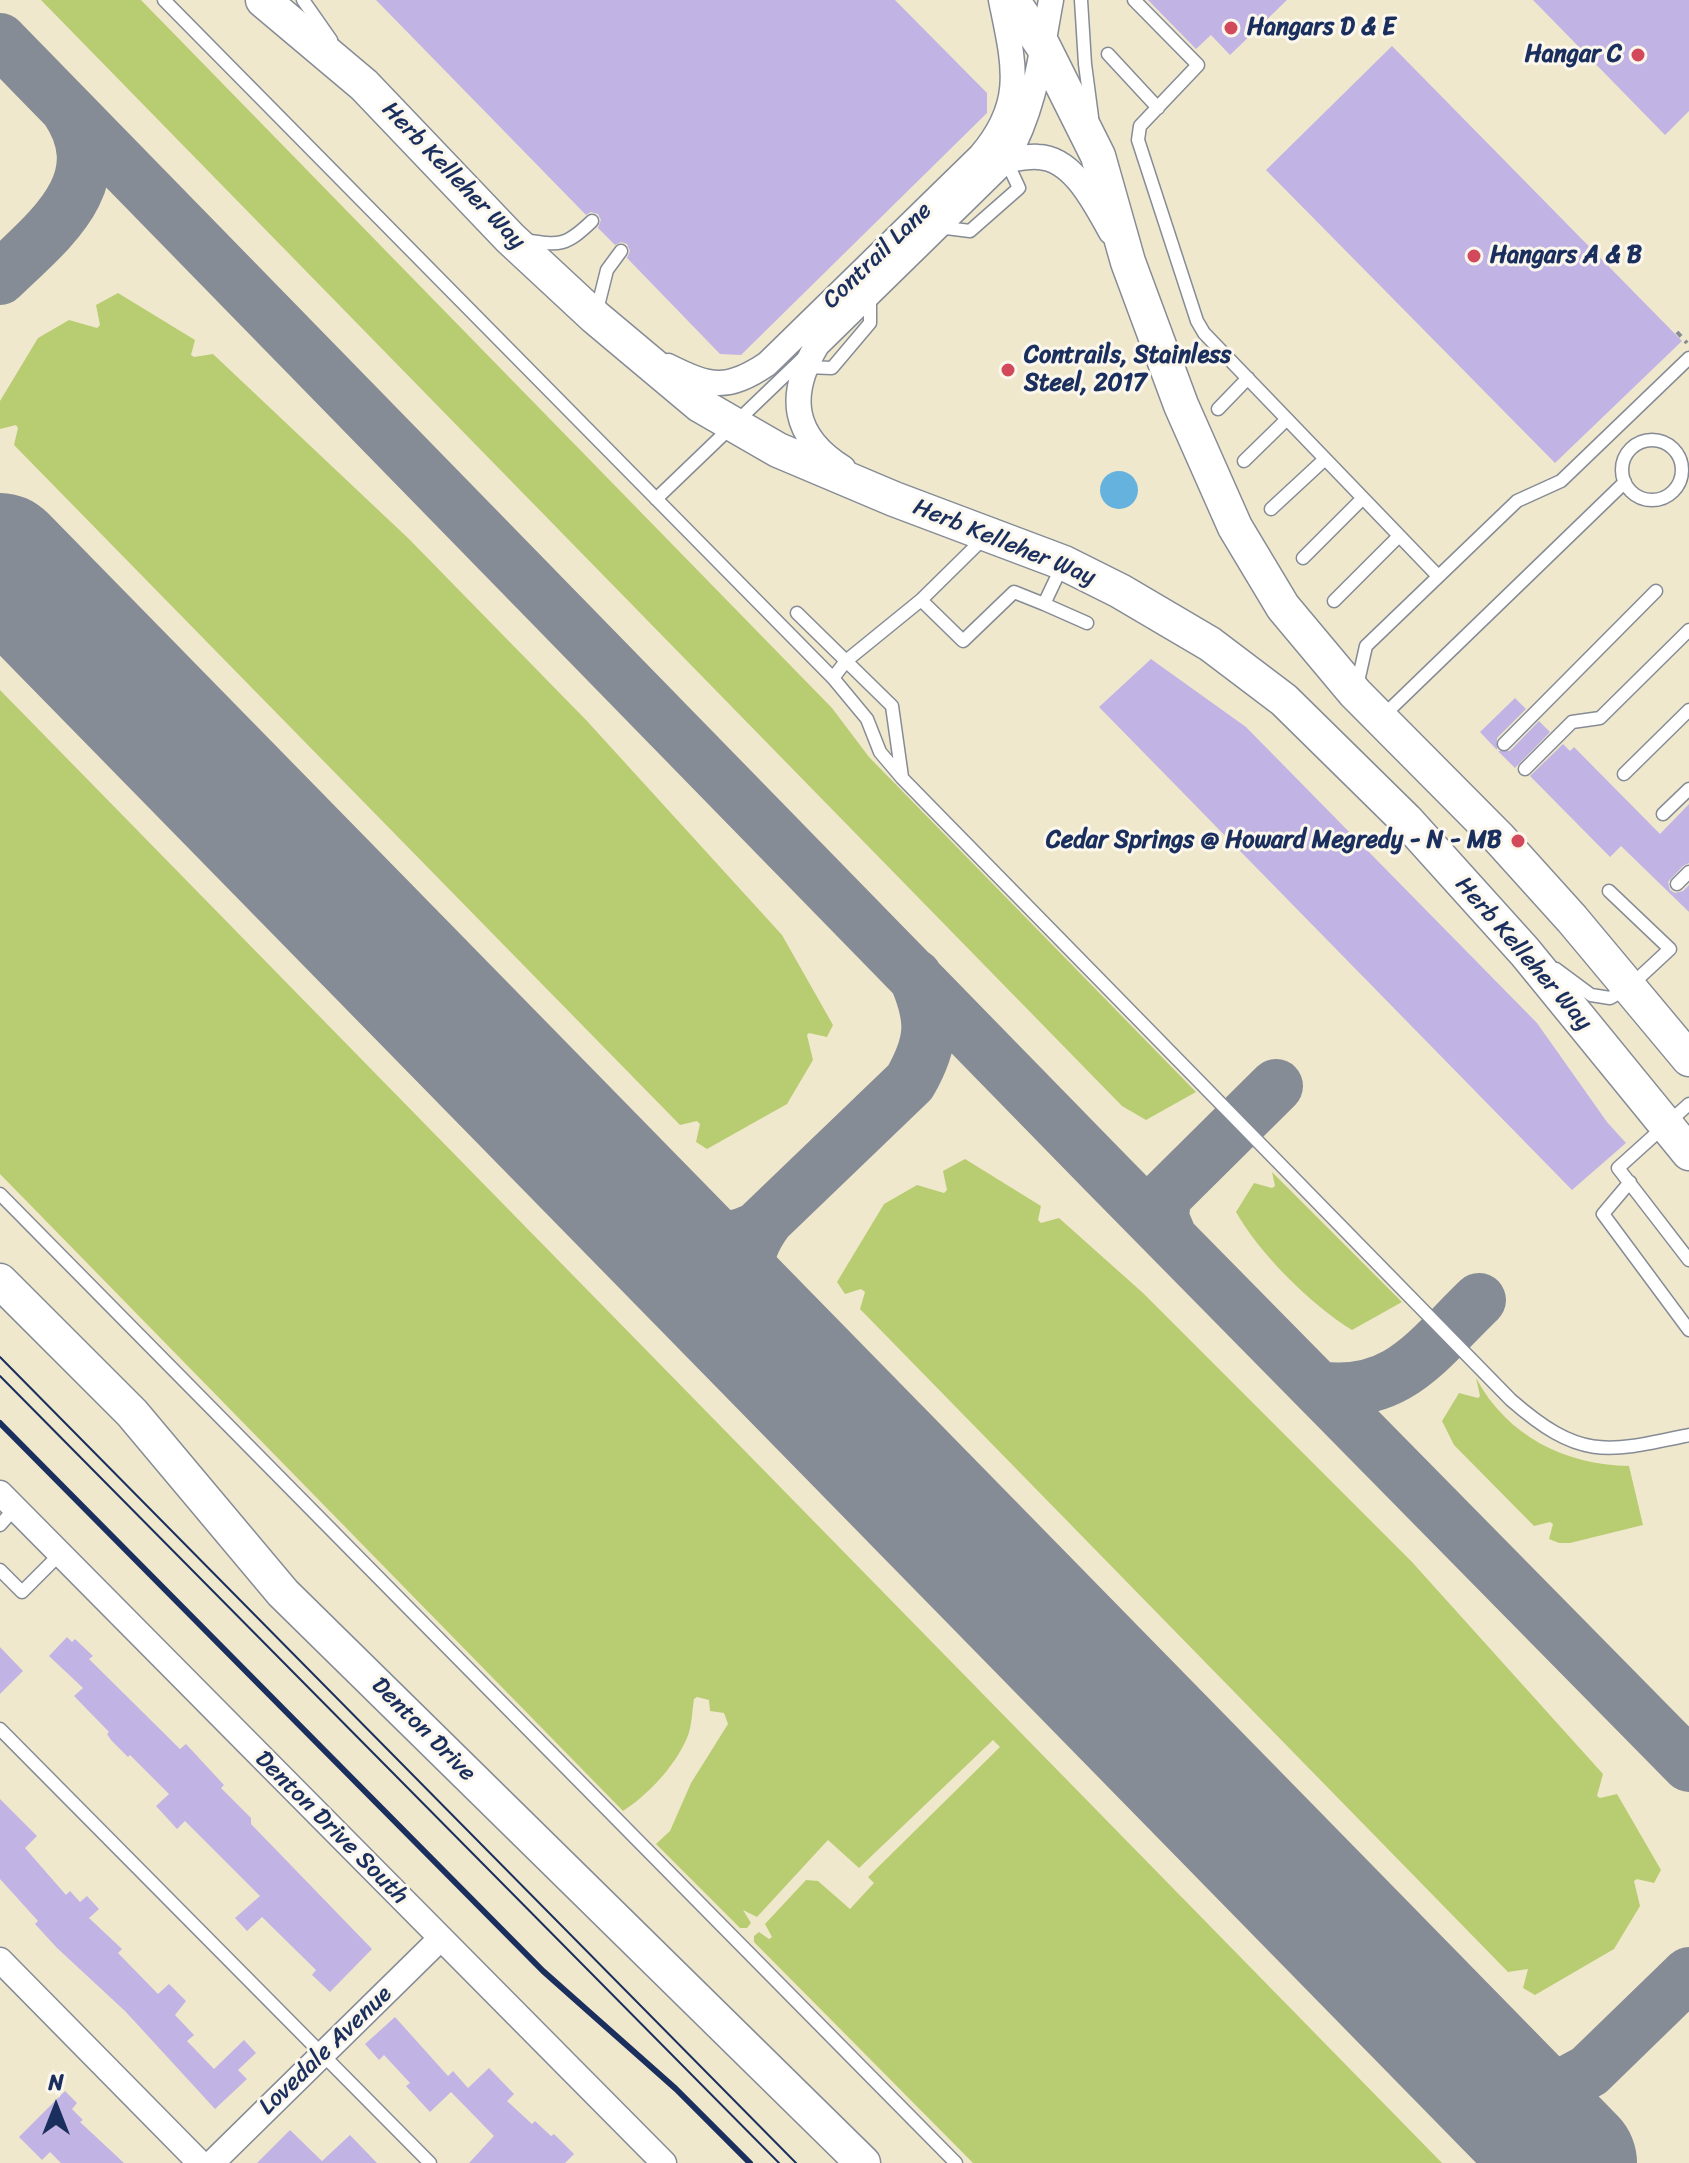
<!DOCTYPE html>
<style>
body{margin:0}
#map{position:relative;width:1689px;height:2163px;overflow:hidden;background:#f0e8cd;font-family:Sriracha,sans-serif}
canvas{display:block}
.north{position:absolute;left:16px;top:2067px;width:80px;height:80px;-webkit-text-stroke:6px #fbf7ec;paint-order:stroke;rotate:0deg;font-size:22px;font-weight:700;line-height:32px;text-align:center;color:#1b2f5e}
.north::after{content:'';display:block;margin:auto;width:28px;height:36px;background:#1b2f5e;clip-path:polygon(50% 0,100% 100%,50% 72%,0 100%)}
</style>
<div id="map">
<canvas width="1689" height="2163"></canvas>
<div class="north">N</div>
</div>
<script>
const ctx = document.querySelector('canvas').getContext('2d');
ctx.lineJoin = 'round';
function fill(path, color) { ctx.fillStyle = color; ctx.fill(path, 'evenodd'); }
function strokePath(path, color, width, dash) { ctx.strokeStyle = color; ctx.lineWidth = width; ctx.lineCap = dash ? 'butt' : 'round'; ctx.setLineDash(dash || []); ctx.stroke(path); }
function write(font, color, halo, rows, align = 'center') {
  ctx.font = font + ' Sriracha,sans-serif'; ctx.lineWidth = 6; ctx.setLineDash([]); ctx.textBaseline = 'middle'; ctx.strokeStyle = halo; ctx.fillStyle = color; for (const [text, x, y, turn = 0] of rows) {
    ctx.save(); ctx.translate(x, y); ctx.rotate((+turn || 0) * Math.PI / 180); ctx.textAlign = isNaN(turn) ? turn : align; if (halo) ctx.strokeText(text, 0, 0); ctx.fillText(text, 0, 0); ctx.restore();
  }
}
fill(new Path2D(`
 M41,0H141L832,708L869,757L1196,1092L1146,1120L1122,1106Z
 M118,293L195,340L191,355L194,357L213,354L409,539L587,721L782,935L833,1025L827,1037L809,1033L807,1035L813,1060L787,1104L707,1149L696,1142L700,1124L697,1121L680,1125L14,445L18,428L16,425L0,429V401L38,338L69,320L97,328L100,325L96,305Z
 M0,690L1442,2163H973L754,1942V1936L759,1932L769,1939L772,1937L765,1924L806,1880L818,1881L850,1909L874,1883L868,1877L1000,1747L993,1740L859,1868L828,1840L757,1917L743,1910L751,1923L747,1928H740L656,1844L670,1831L691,1783L728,1724L724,1713L710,1711L709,1700L697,1697L694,1699C692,1711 692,1727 687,1738C675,1766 648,1795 623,1811L0,1174Z
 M965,1159L1041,1206L1038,1220L1041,1223L1059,1218L1143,1293L1412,1562L1603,1774L1597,1796L1600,1798L1617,1794L1661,1870L1654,1883L1637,1879L1634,1881L1640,1906L1614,1949L1535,1995L1523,1988L1528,1969L1508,1972L860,1309L865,1292L861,1289L845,1294L837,1282L884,1204L917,1185L944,1193L947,1190L943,1171Z
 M1272,1172L1402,1302L1352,1330C1311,1305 1259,1253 1236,1212L1254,1183L1272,1188L1275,1186Z
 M1476,1378C1507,1436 1565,1465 1629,1466L1643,1525L1570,1543H1559L1549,1539L1553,1524L1550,1522L1534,1526L1454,1445L1442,1421L1459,1393L1478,1398L1480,1396Z`), '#b8cd71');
fill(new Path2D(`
 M1100 490a19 19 0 1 1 38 0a19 19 0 1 1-38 0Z`), '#66b2df');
strokePath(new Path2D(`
 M0,40L1106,1173L1689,1765
 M0,278C47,232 116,182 67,109
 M658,1231C692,1245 725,1244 757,1229L910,1082C933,1042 934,1019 915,976
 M1170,1237L1162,1218L1164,1197L1276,1086
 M764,1338C739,1300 738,1259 766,1221
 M1318,1388C1397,1399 1427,1350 1479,1300
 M1463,2054L1496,2077L1533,2088L1565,2084L1589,2071L1689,1974`), '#868c96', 54);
strokePath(new Path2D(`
 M0,560L1570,2163`), '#868c96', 134);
fill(new Path2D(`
 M376,0H895L987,93V113L741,355L720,354L627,258L630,251L627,244L621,242L615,245L598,228L601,220L598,214L591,212L586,215Z
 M1148,0H1287L1230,55L1211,35L1196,49Z
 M1533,0H1689V111L1665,135Z
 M1392,46L1682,341L1555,463L1266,170Z
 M1151,659L1246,727L1537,1023L1607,1122L1626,1143L1572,1190L1099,707Z
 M1515,698L1526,709L1497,738V750L1480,732Z
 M1539,721L1550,732L1515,768L1498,751H1510Z
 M1563,744L1570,751L1574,747L1660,834L1689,804V863L1683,866L1668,882L1670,890L1675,893L1683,891L1689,885V912L1621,846L1610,857L1530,776Z
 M67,1637L72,1642L75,1639L93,1656L89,1659L180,1749L186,1744L224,1785L221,1788L251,1818V1824L372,1949L330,1992L312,1975L316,1970L262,1917L247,1931L235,1918L260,1896L185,1821L177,1829L156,1806L169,1794L130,1755L128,1757L111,1740L107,1734L109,1732L74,1696L83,1688L49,1656Z
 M0,1647L23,1671L0,1694Z
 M0,1799L37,1836L25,1848L66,1895L70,1891L80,1902L87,1896L99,1909L89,1918L122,1949L118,1953L158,1994L169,1984L186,2001L175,2015L194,2035L187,2041L214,2069L244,2040L256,2053L238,2070L247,2079L215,2109L125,2011L57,1948L35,1924L38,1921L0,1879Z
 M395,2017L448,2076L453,2071L468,2088L489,2068L514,2094L507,2101L532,2124L535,2121L551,2136L554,2134L574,2154L565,2163H469L494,2136L451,2092L430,2112L406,2086L410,2083L384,2055L379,2060L365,2044Z
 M65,2091L77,2103L72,2109L83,2120L80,2122L124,2163H61L50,2152L42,2160L19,2137Z
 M290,2130L322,2161L350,2135L377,2163H257Z`), '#c1b4e4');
const service = new Path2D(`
 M164,0L833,678L867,719L880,752L902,778L1511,1400C1580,1460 1605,1453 1689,1435
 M303,0L331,40
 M1081,0L1085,64L1092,117
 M1134,0L1198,65L1140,126L1138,140L1197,321L1204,333L1438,576
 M1108,54L1158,108
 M938,227L970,231L1019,188L1006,160
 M525,240C560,246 566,246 592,221
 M596,314L607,270L621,251
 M805,367L832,368L870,323V296
 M1218,409L1248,378
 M1622 470a30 30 0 1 1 60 0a30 30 0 1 1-60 0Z
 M1244,461L1287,419
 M656,499L803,358
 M1271,509L1325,459
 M1303,558L1363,498
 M921,600L963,641L1014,592L1044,604L1063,564
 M1334,601L1399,536
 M1044,604L1087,623
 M797,613L892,706L902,777
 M833,678L846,661L921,600L986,536
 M1357,686L1366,646L1517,501L1561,481L1689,358
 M1383,716L1625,482
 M1504,744L1656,591
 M1525,769L1572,722L1600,718L1689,630
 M1624,774L1689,710
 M1663,814L1689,789
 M1677,884L1689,872
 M1556,969L1591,995L1610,998L1629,987L1670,949L1609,891
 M1689,1104L1618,1168L1689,1260
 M1630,1182L1603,1214L1689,1330
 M0,1194L956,2163
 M0,1525L15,1508
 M0,1570L22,1592L60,1554
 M0,1729L430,2163`);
const minor = new Path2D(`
 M1006,160C1016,159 1028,156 1038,157C1074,158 1096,206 1111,232
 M668,366C710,387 727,391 767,364L980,156C1026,103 1014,64 1001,0
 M843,468C792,436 787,395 817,345L1006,160C1036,106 1040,59 1051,0
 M0,1493L664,2163
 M0,1960L200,2163
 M212,2163L440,1939`);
const secondary = new Path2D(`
 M263,0L364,85L510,238L595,317L700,405L778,450L894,499L1064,563L1120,591L1210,644L1284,700L1406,820L1525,952L1689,1153
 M1012,0L1043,46L1098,156L1128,262L1181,405L1235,527L1283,607L1355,693L1498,837L1572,919L1689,1059
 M0,1281L132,1413L283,1593L863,2163`);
strokePath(service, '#868c96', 15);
strokePath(minor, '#868c96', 27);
strokePath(secondary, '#868c96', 37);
strokePath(new Path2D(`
 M1677,332L1687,343`), '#868c96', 4, [6, 6]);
strokePath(service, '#fff', 12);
strokePath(minor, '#fff', 24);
strokePath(secondary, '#fff', 34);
strokePath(new Path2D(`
 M0,1357L796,2163
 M0,1376L779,2163`), '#1b2f5e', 2);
strokePath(new Path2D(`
 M0,1423L543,1971L676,2089L750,2163`), '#1b2f5e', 6);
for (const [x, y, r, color] of [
 [1231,28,8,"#d1495b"],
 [1638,55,8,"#d1495b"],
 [1474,256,8,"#d1495b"],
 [1008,370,8,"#d1495b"],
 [1518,841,8,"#d1495b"]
]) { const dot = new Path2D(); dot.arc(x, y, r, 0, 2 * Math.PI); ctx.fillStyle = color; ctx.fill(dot); strokePath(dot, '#fbf7ec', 3); }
write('bold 24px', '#1b2f5e', '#fbf7ec', [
 ["Hangars D & E",1247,28],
 ["Hangar C",1622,55,"right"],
 ["Hangars A & B",1490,256],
 ["Contrails, Stainless",1024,356],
 ["Steel, 2017",1024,384],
 ["Cedar Springs @ Howard Megredy - N - MB",1502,841,"right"]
], 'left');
write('24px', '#1b2f5e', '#fbf7ec', [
 ["Herb Kelleher Way",453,176,46],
 ["Contrail Lane",878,256,-44],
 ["Herb Kelleher Way",1004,543,22],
 ["Herb Kelleher Way",1523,954,49],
 ["Denton Drive",423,1730,45],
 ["Denton Drive South",331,1828,45],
 ["Lovedale Avenue",326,2051,-44]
]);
</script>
